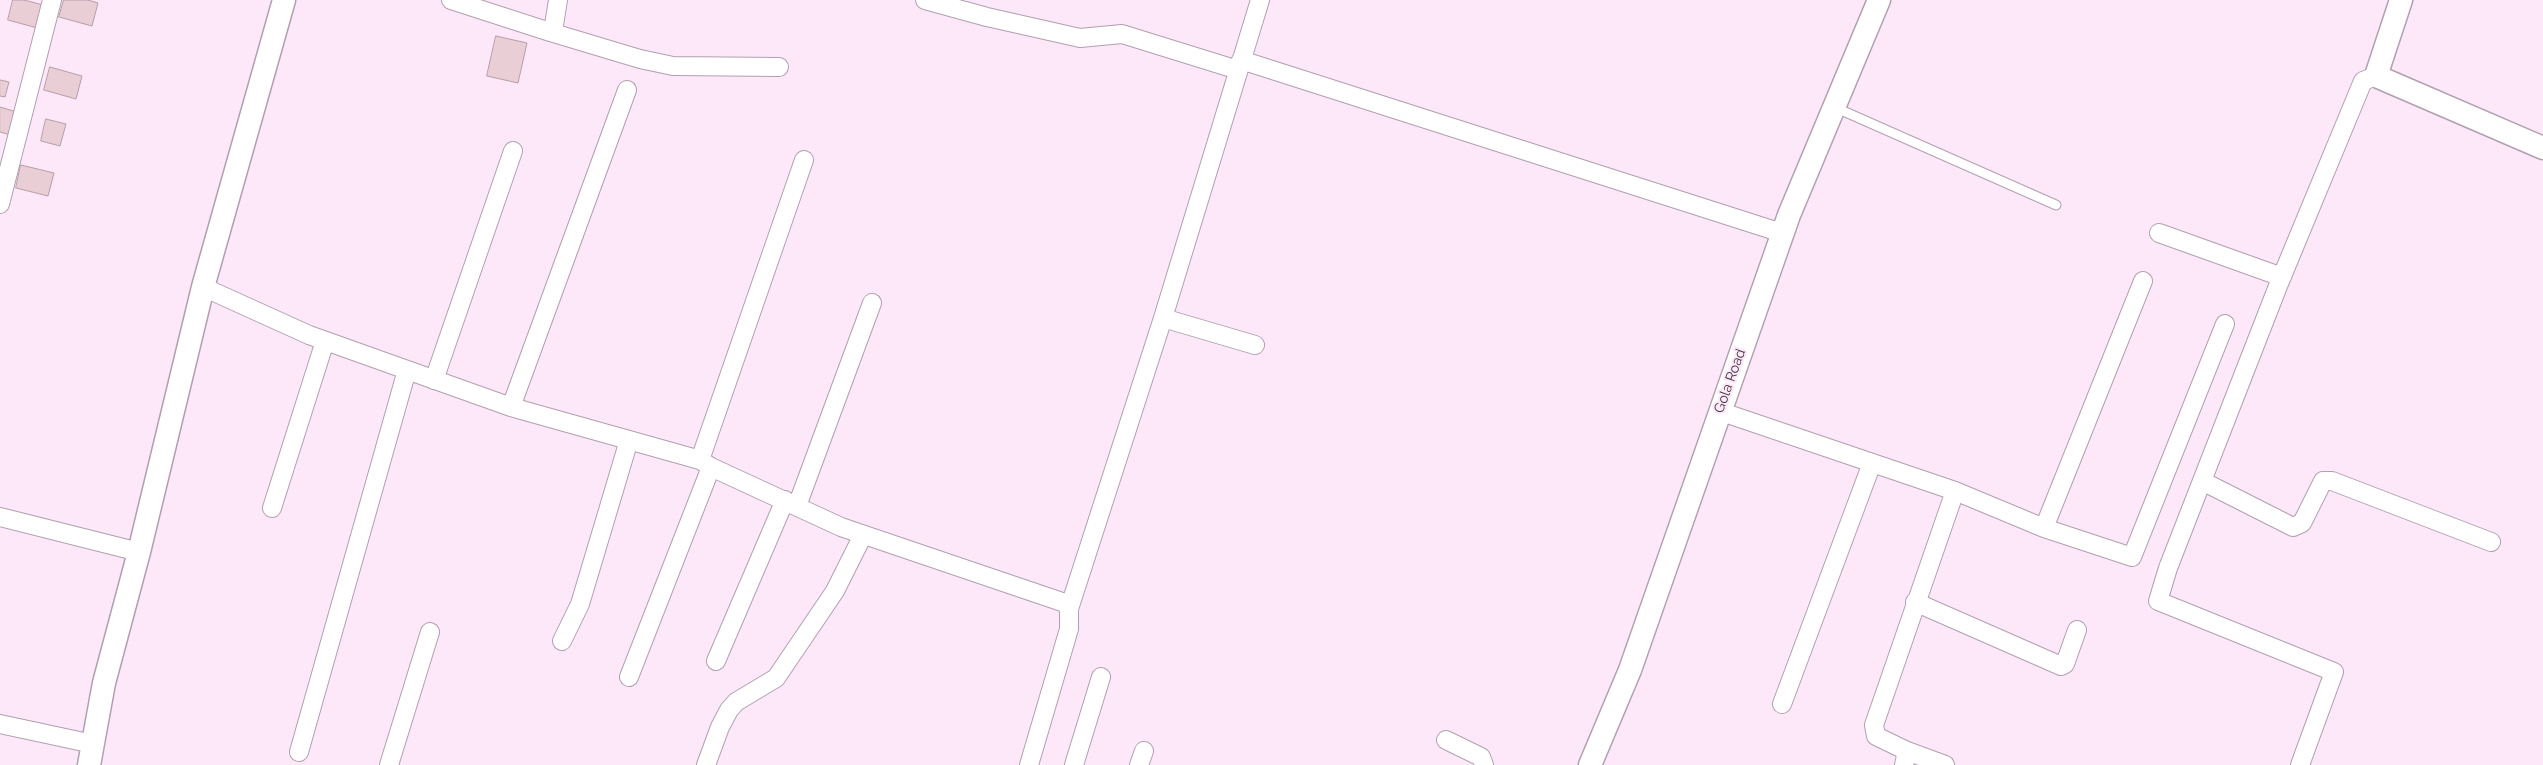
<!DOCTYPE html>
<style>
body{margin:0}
canvas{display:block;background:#fce8f9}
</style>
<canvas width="2543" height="765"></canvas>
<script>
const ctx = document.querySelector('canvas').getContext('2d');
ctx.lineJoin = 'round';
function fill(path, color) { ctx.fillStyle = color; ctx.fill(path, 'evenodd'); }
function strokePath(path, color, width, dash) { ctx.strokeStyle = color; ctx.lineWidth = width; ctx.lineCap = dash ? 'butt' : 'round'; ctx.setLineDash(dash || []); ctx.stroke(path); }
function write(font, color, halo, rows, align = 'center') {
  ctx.font = font + ' Raleway,sans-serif'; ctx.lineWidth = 4.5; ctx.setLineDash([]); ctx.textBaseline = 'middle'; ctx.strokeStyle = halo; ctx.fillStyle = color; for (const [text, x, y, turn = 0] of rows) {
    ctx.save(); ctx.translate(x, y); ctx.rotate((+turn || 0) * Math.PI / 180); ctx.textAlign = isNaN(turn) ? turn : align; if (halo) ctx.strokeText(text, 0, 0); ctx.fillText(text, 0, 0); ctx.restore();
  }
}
const building = new Path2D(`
 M13,0H24L47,6L41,29L8,20Z
 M64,0H88L98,3L92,26L59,17Z
 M496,36L527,43L518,83L487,76Z
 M50,67L82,76L76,99L44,90Z
 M0,80L9,82L5,97L0,96Z
 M0,107L20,113L14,136L0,132Z
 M46,119L66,124L60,146L41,141Z
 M21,165L54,173L48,196L16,188Z`);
fill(building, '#e9ced6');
strokePath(building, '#b79da6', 1);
const service = new Path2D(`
 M1834,107L2056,205`);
const minor = new Path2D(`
 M451,0L550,32L554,25L558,0
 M925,0L987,17L1080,38L1122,34L1238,70
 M550,32L640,59L673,66L779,67
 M1241,60L1782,233
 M0,204L52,0
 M2159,233L2282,277
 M203,287L309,335L511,407L700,460L711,467L841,527L1065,603L1069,609V629L1029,765
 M1163,318L1255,345
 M434,380L513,151
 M511,407L627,90
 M1719,411L1955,491L2044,528L2132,557L2225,324
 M700,460L804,160
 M2202,481L2293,527L2302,523L2323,481H2332L2491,542
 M797,506L872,303
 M272,508L325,341
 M0,517L139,552
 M2044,528L2143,281
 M1915,602L2061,666L2065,664L2077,630
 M1069,609L1163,318L1260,0
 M562,641L580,604L629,440
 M716,661L785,500
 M629,677L711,467
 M1782,704L1872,463
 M0,724L93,744
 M1446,740L1481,757L1484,765
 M1907,751L1945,765
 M299,752L407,370
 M389,765L430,632
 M706,765L720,727L729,710L736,702L776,678L835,591L863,535
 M1074,765L1101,677
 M1139,765L1144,751
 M1904,765L1907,751L1876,736L1874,725L1955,491
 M2300,765L2334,672L2158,601L2168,568L2278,286L2363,81L2376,76`);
const tertiary = new Path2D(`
 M2401,0L2376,76L2543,148
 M89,765L104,683L139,552L203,287L284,0
 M1590,765L1630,670L1789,215L1879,0`);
strokePath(service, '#b29fb0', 11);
strokePath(minor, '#b29fb0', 20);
strokePath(tertiary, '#b29fb0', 25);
strokePath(service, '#fff', 9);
strokePath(minor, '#fff', 18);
strokePath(tertiary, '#fff', 22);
write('14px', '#3f373e', '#fce8f9', [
 ["Gola Road",1730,381,-70]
]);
</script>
